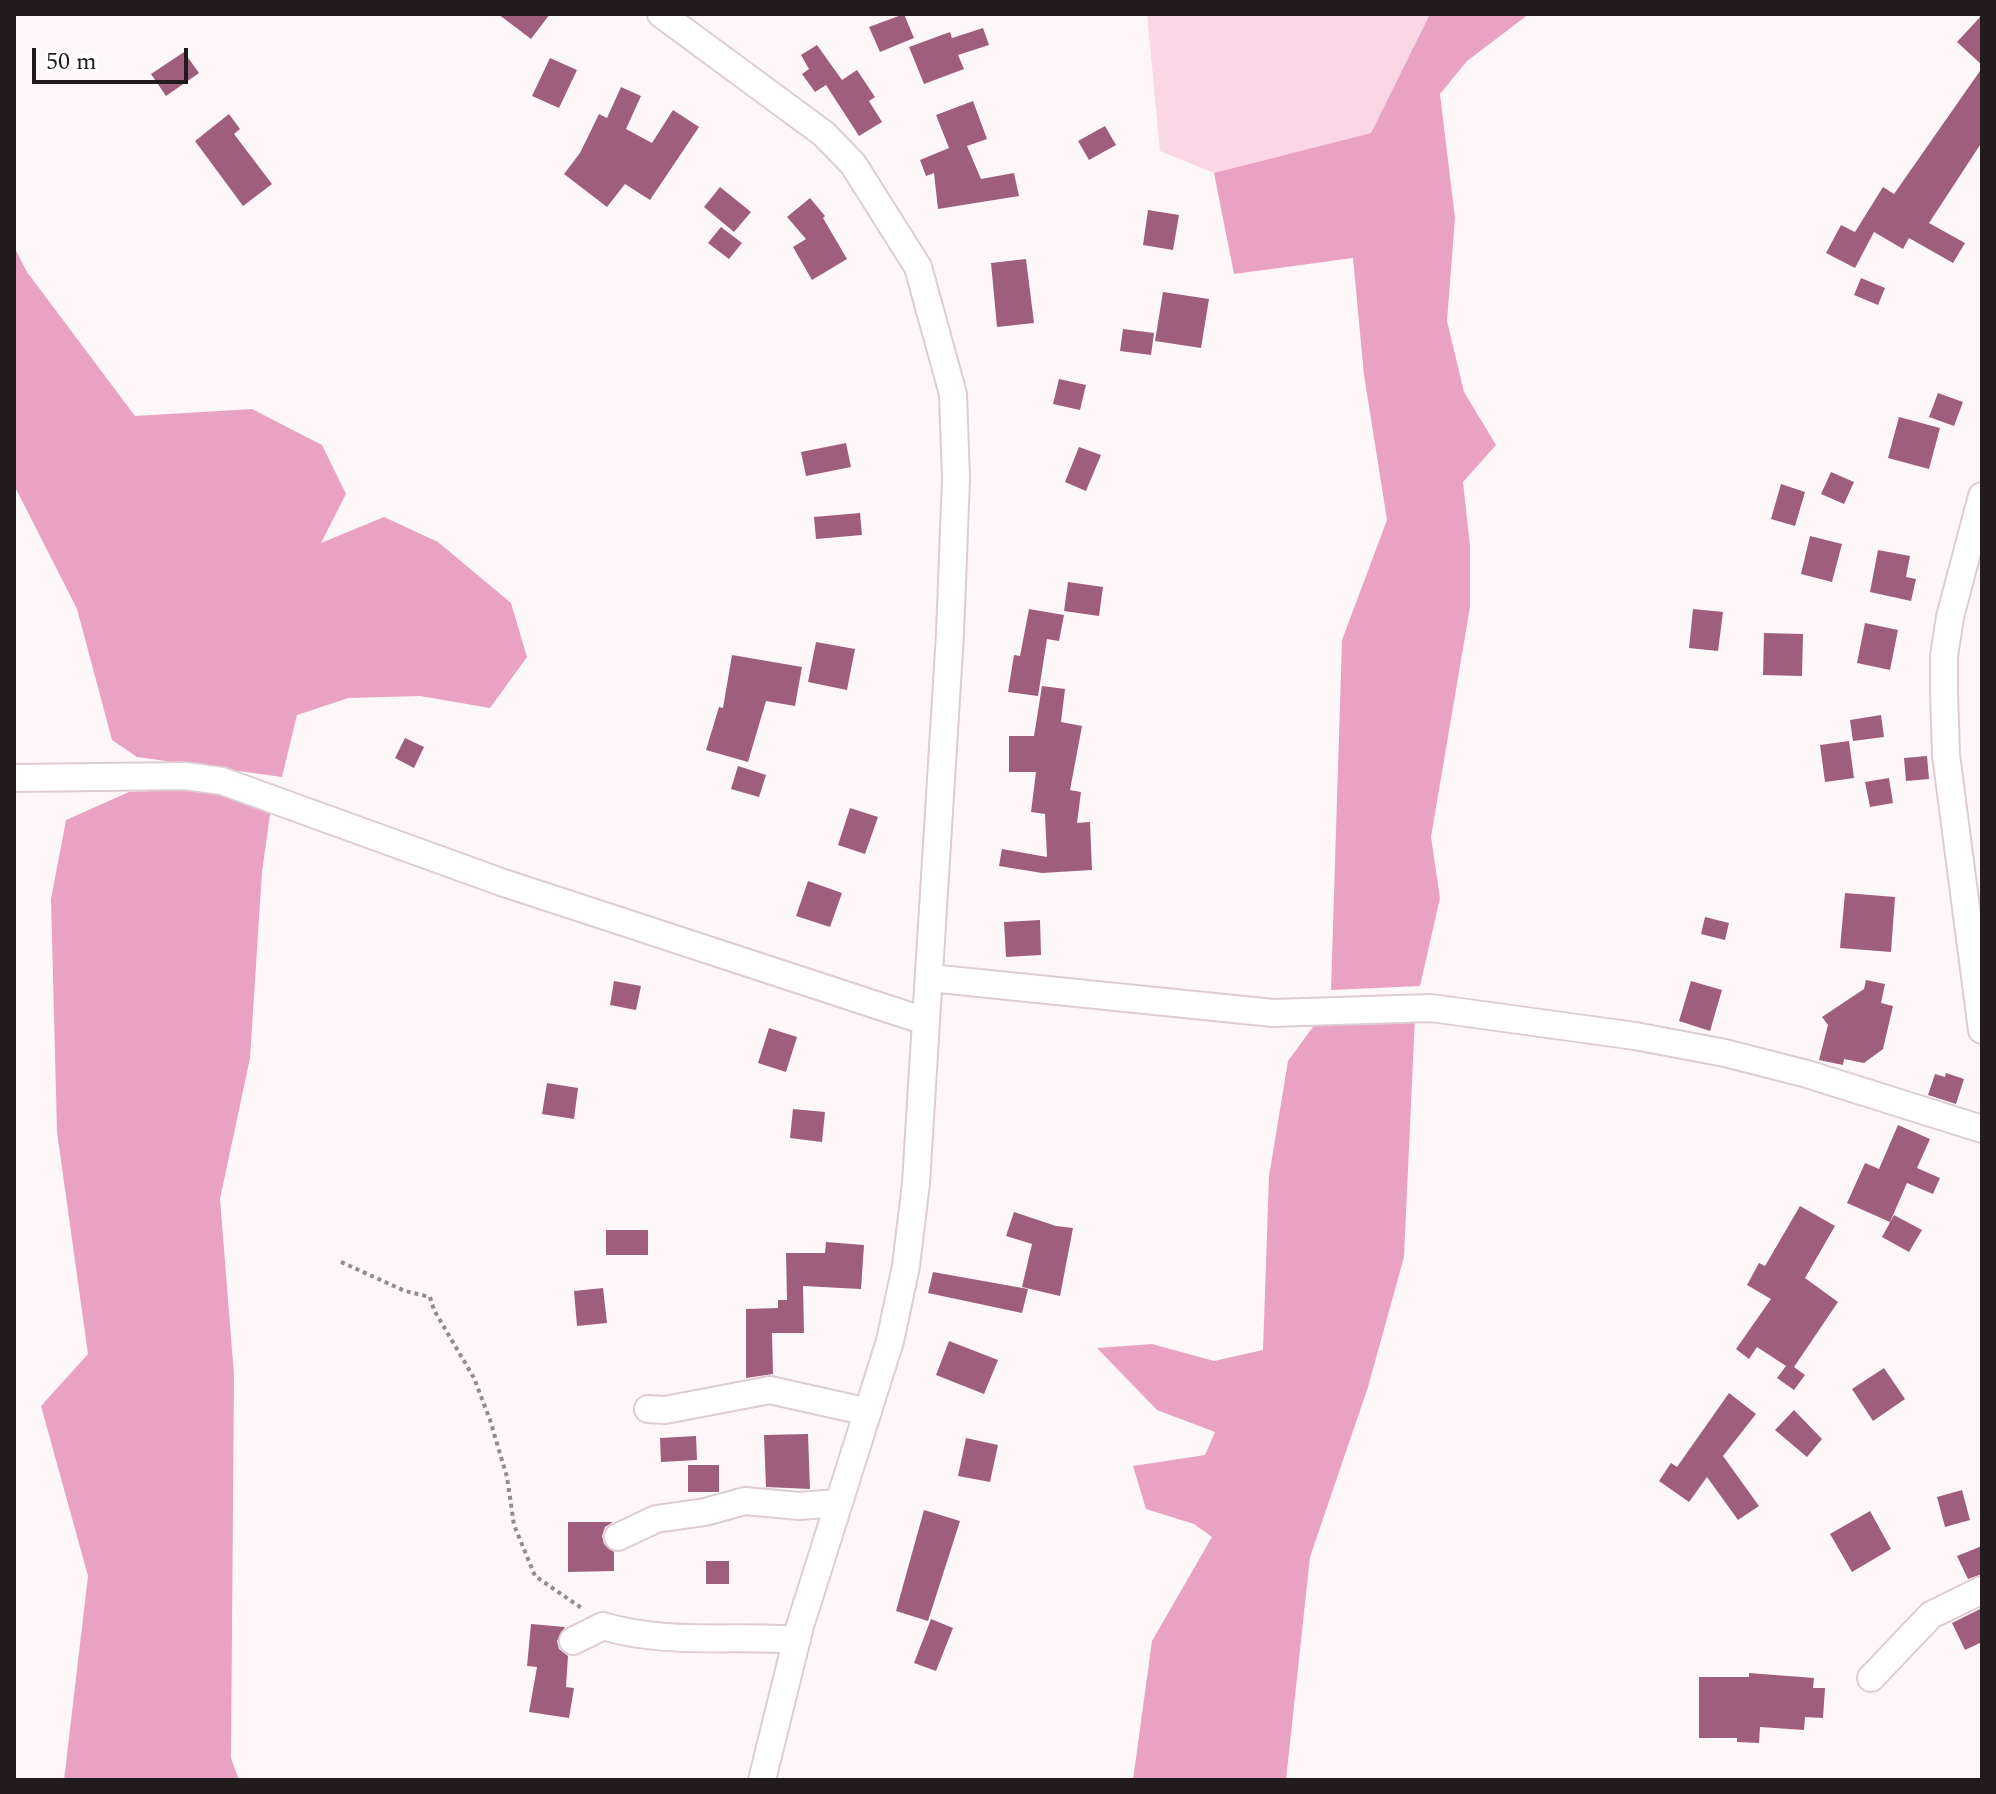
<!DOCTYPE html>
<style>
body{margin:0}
#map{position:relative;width:1996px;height:1794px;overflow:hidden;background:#fef7fa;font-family:Spectral,serif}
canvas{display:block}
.frame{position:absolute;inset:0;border:16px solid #211b1d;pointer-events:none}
.scale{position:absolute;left:32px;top:48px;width:156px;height:36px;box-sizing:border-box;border:4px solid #211b1d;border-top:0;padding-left:10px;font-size:24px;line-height:28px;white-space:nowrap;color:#211b1d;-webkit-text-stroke:6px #fff;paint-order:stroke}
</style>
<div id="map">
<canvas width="1996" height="1794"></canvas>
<div class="frame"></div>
<div class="scale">50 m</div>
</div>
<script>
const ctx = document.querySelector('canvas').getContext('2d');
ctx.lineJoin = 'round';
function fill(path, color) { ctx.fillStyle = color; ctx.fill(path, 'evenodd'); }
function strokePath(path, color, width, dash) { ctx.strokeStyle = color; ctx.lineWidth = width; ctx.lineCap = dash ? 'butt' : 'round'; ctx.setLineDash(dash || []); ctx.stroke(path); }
fill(new Path2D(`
 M1147,14H1430L1371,133L1214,173L1160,151Z`), '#fbd7e6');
fill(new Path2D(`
 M1430,14H1529L1467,61L1440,94L1455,218L1447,321L1464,392L1496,445L1463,482L1470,546V607L1431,837L1440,898L1420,986L1331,990L1342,640L1387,520L1364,375L1353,258L1234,274L1214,173L1371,133Z
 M14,247L27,272L135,416L252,409L322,445L346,494L321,543L384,517L438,542L511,603L527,657L490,708L420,696L348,698L297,715L282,777L137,757L112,740L77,609L14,485Z
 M198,789L271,807L262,872L250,1058L220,1199L234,1375L231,1758L239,1780H64L88,1576L41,1406L88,1354L57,1132L51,899L66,820L129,792Z
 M1415,1016L1404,1257L1368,1387L1310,1557L1286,1780H1133L1152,1641L1212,1537L1194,1524L1146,1509L1133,1466L1205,1455L1215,1432L1157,1410L1097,1348L1152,1344L1214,1361L1263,1350L1269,1176L1288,1061L1318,1020Z`), '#eaa2c3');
fill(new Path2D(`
 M498,14H550L531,39Z
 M904,14L914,38L880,52L869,27Z
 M1982,15V65L1957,42Z
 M983,28L989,45L958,55L964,69L924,84L909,47L950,32L952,38Z
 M817,45L842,80L857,70L875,97L869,101L882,122L859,136L826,85L815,92L802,74L809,69L801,55Z
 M184,52L199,73L166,96L151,74Z
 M550,58L577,70L559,108L532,96Z
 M1982,68V142L1929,223L1965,243L1953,263L1909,238L1903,249L1874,232L1855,268L1826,253L1841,225L1855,232L1883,187L1894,194Z
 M621,87L641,96L626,129L652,143L673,110L699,127L650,200L625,184L607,207L564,174L580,153L599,114L607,118Z
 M973,101L987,139L967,146L981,179L1014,173L1019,196L938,209L934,173L926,176L920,160L949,148L936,115Z
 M229,114L240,129L234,134L272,184L243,206L195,141Z
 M1105,126L1116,145L1089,160L1078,141Z
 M720,187L751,212L734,232L704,207Z
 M810,198L825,216L823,218L847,259L812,280L793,247L806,239L787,217Z
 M1148,210L1179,215L1173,250L1143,245Z
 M721,227L742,243L729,259L708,243Z
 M1026,259L1034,323L997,327L991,263Z
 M1861,278L1885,288L1878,305L1854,295Z
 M1163,292L1209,299L1201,348L1155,341Z
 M1123,329L1154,333L1151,355L1120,351Z
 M1059,379L1086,385L1080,410L1053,404Z
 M1938,393L1963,402L1954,426L1929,417Z
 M1899,417L1940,428L1929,469L1888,458Z
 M846,443L851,467L806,476L801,452Z
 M1079,447L1101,455L1086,491L1065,482Z
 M1831,472L1854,482L1844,504L1821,494Z
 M1781,484L1805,492L1795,526L1771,519Z
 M860,513L862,535L816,539L814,517Z
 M1810,536L1842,544L1832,582L1801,574Z
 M1878,550L1910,556L1906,577L1916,579L1911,601L1870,592Z
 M1068,582L1103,587L1099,616L1064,611Z
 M1029,609L1064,615L1059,641L1047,639L1038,696L1008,692L1014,655L1020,656Z
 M1693,609L1723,612L1718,651L1689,648Z
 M1865,623L1898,630L1890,670L1857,663Z
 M1764,633L1803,634L1802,676L1763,675Z
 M816,642L855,649L847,690L808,682Z
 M732,655L802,667L795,706L766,701L748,762L706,750L719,707L723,708Z
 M1042,686L1065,689L1061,722L1082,726L1070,790L1081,792L1077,823L1090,822L1092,870L1042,873L999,866L1002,849L1047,857L1045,814L1031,812L1036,772H1009V736H1034Z
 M1881,715L1884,737L1853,741L1850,720Z
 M405,738L424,747L414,768L395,758Z
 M1849,741L1854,778L1825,782L1820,745Z
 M1927,756L1929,779L1906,781L1904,758Z
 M738,766L766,775L759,797L731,789Z
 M1889,778L1893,803L1870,807L1865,782Z
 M850,808L878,817L865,854L838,845Z
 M808,881L842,893L830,927L796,916Z
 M1845,893L1895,897L1891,952L1840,948Z
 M1705,917L1729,923L1725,940L1701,934Z
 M1040,920L1041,955L1006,957L1004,922Z
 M1866,980L1885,984L1881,1003L1893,1006L1883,1049L1864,1063L1844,1059L1843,1065L1819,1060L1828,1025L1822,1017L1864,989Z
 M614,981L641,986L636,1010L610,1005Z
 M1691,981L1722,990L1710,1031L1679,1021Z
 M769,1028L797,1037L786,1072L758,1063Z
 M1946,1073L1964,1079L1956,1104L1928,1095L1935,1074L1945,1077Z
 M547,1083L578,1088L574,1119L542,1114Z
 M793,1109L825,1112L822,1142L790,1138Z
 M1898,1125L1930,1139L1917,1168L1940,1178L1933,1194L1907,1183L1890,1222L1847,1203L1865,1163L1879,1169Z
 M1800,1206L1835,1226L1805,1278L1838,1302L1794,1367L1805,1375L1794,1390L1777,1378L1786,1366L1757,1347L1749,1359L1736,1349L1771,1299L1747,1285L1759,1263L1765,1266Z
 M1014,1212L1056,1226L1073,1228L1060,1296L1022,1287L1032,1244L1006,1236Z
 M1894,1215L1922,1230L1909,1252L1882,1237Z
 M606,1230H648V1255H606Z
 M826,1242L864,1245L861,1289L803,1286L804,1333H772L773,1374L746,1378V1309L778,1308V1300H787L786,1253H825Z
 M933,1272L1028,1289L1022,1313L928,1293Z
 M603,1288L607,1323L577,1326L574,1291Z
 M949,1341L998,1360L984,1394L936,1375Z
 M1884,1368L1905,1399L1873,1421L1852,1389Z
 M1729,1393L1756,1414L1723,1456L1759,1506L1738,1520L1707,1477L1689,1502L1659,1481L1671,1463L1677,1467Z
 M1794,1410L1822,1439L1807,1457L1775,1430Z
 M808,1434L810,1489L766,1487L764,1435Z
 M696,1436L697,1460L661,1462L660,1438Z
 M966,1438L998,1445L990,1482L958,1476Z
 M688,1465H719V1492H688Z
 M1962,1490L1970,1520L1945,1527L1937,1497Z
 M924,1510L960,1521L928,1621L896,1611Z
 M1870,1511L1891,1549L1852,1572L1830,1534Z
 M568,1522H613L605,1527L602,1536L604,1544L614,1552V1571L568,1572Z
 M1982,1546V1574L1968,1579L1957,1556Z
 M706,1561H729V1584H706Z
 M1982,1608V1642L1965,1650L1952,1623Z
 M931,1619L953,1628L936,1671L914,1663Z
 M531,1624L565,1627L557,1641L559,1649L568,1656L566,1687L574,1688L569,1718L529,1712L537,1667L527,1666Z
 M1749,1673L1814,1678L1813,1688H1825L1823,1718L1805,1717L1804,1730L1760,1727L1759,1743L1737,1742V1738H1699V1677H1749Z`), '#a05e7d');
const minor = new Path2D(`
 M661,14L824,134L853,164L918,267L953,394L956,478L950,634L916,1183L906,1266L890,1341L800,1626L762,1780
 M1982,496L1950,617L1944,656V691L1946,755L1982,1030
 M14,778L185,776L222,781L501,882L925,1021
 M930,978L1273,1013L1431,1008L1635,1036L1725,1053L1807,1074L1982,1129
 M648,1409L665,1410L770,1390L868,1412
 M618,1537L656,1519L705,1512L745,1501L799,1506L838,1503
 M573,1641L603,1626C664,1645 733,1635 797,1640
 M1871,1678L1931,1615L1982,1590`);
strokePath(minor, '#ddccd3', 30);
strokePath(new Path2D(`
 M341,1262L405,1291L430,1297L434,1310L474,1378L490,1420L507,1477L514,1525L535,1576L583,1609`), '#918b8d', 4, [4, 4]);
strokePath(minor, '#fff', 26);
</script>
